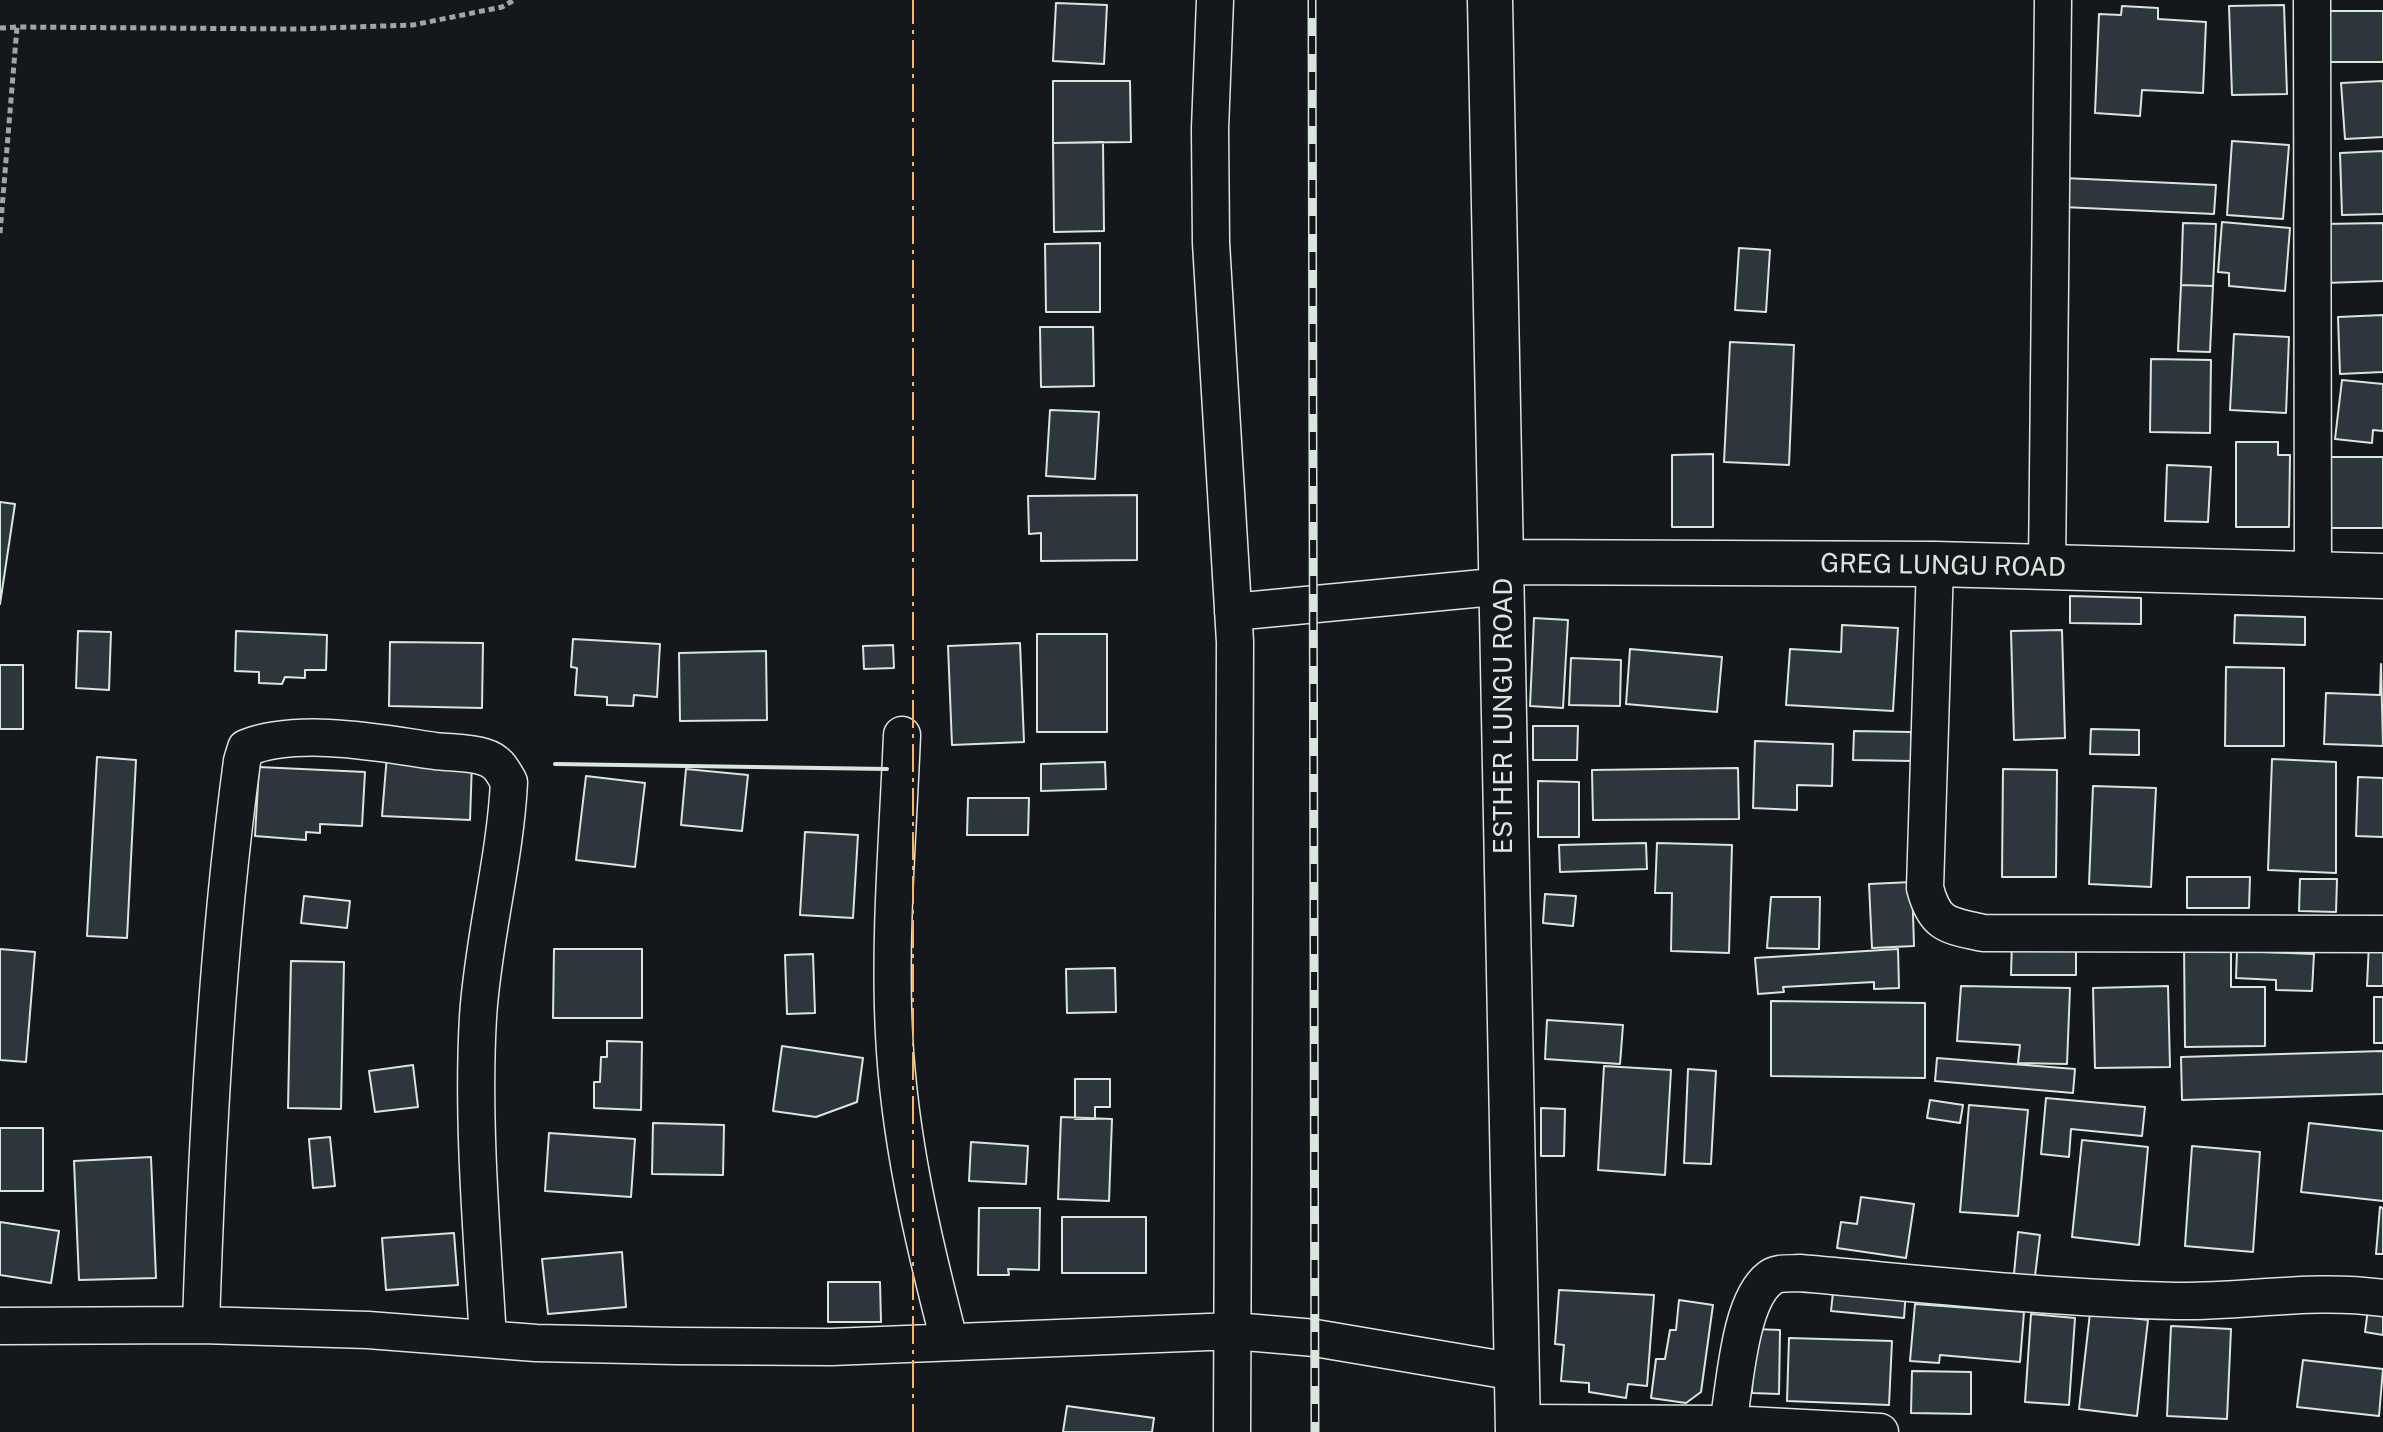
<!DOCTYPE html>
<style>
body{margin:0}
canvas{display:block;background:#14181c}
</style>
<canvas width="2383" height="1432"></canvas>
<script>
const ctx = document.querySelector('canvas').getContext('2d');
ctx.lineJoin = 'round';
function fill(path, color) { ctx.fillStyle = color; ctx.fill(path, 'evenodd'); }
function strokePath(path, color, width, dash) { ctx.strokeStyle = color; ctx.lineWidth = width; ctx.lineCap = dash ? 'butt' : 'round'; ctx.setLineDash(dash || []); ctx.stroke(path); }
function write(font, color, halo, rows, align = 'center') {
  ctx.font = font + ' "Public Sans",sans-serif'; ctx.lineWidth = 6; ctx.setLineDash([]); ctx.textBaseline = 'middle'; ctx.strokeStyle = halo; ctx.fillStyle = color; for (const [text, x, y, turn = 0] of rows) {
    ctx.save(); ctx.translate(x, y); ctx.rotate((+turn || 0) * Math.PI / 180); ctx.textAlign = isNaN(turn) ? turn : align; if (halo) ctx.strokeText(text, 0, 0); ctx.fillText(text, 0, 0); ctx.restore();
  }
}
const building = new Path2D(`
 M1056,3L1107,5L1104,64L1053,61Z
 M2284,5L2287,94L2232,95L2229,6Z
 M2122,6L2158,8V19L2206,22L2203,93L2142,90L2140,116L2095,113L2099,14L2121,15Z
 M2329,11H2383V62H2330Z
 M1053,81H1130L1131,142L1053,143Z
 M2383,81V137L2345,139L2341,83Z
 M2232,141L2289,145L2283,219L2227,215Z
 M1103,142L1104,231L1054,232L1053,143Z
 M2383,151V214L2342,215L2340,153Z
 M2064,178L2216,185L2214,214L2063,207Z
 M2222,222L2290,228L2285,291L2229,286V273L2218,272Z
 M2183,223L2216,224L2213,286L2181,285Z
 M2383,223V281L2325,283L2323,224Z
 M1100,243V312H1046L1045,244Z
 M1739,248L1770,250L1766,312L1735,310Z
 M2181,285L2213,286L2210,352L2178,351Z
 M2383,315V372L2340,374L2338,317Z
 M1040,327H1093L1094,386L1041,387Z
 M2234,334L2289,337L2286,413L2230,410Z
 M1730,342L1794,345L1789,465L1724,462Z
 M2151,359L2211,360L2210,433L2150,432Z
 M2342,380L2383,384V431L2373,430L2372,443L2335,439Z
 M1050,410L1099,412L1095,479L1046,476Z
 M2236,442H2278V455H2290L2289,527H2236Z
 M1713,454V527H1672V455Z
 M2323,457H2383V528H2323Z
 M2167,465L2211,467L2208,522L2165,521Z
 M1137,495V560L1041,561V533L1029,534L1028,496Z
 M0,502L15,504L0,604Z
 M2070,596L2141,598V624L2070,623Z
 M2235,615L2305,617V645L2234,643Z
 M1534,618L1568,620L1563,708L1530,706Z
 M1842,625L1898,628L1893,711L1786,705L1790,649L1841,652Z
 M2062,630L2065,738L2014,740L2011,631Z
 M78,631L111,632L109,690L76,688Z
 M236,631L327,635L326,670H305V678L285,677L282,684L259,683V672L235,671Z
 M1037,634H1107V732H1037Z
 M573,639L660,644L657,697L634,695L633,706L607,705V697L575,695L577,668L571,667Z
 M390,642L483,643L482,708L389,706Z
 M1020,643L1024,742L952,745L948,646Z
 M893,645L894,668L864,669L863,646Z
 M1630,649L1722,657L1717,712L1626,704Z
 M766,651L767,720L680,721L679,653Z
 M1571,658L1621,660L1620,706L1569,705Z
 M2381,664L2383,746L2324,744L2326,693L2380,695Z
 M0,665H23V729H0Z
 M2226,667L2284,668V746H2225Z
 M1533,726H1578L1577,760H1533Z
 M2091,729L2139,730V755L2090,754Z
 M1854,731L1911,732V761L1853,760Z
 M1755,741L1833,744L1832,786L1797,785V810L1753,808Z
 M387,755L472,762L470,820L382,816Z
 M97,757L136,760L127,938L87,936Z
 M2272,759L2336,762V873L2268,870Z
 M1105,762L1106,789L1041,791V764Z
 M259,767L365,772L362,826L320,824V833L306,832V840L255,836Z
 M1738,768L1739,819L1593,820L1592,770Z
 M686,769L748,775L742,831L681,825Z
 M2003,769L2057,770L2056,877H2002Z
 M586,776L645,783L635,867L576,860Z
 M2358,777L2383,778V837L2356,836Z
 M1538,781L1579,782V837H1538Z
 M2093,786L2156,788L2151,887L2089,884Z
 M968,798H1029L1028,835H967Z
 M805,832L858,835L853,918L800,915Z
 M1646,843L1647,869L1560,872L1559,845Z
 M1657,843L1732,845L1729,953L1671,951L1672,893H1655Z
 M2187,877H2250L2249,908H2187Z
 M2300,879H2337L2336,912L2299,911Z
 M1912,882L1914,946L1872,948L1869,884Z
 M1545,894L1576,896L1573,926L1543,923Z
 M304,896L350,901L347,928L301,923Z
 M1771,897H1820L1819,949L1767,948Z
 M2012,942H2076V975H2011Z
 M2369,943H2383V986H2367Z
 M2184,944H2231V987H2265V1046L2185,1047Z
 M0,949L35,952L26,1062L0,1060Z
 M554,949H642V1018H553Z
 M1898,949L1899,988L1874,989V982L1783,987L1784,992L1758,994L1755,958Z
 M2237,951L2314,954L2312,991L2276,990V980L2236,978Z
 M813,954L815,1013L787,1014L785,955Z
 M291,961L344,962L341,1109L288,1108Z
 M1115,968L1116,1012L1067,1013L1066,969Z
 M1961,986L2070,988L2067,1064L2018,1063L2020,1045L1957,1041Z
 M2168,986L2170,1067L2095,1068L2093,988Z
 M2374,997H2383V1043H2374Z
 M1771,1001L1925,1003V1078L1771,1076Z
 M1547,1020L1623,1025L1620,1064L1545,1059Z
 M607,1041L642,1042L641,1110L594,1108V1082H600L601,1057H607Z
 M782,1046L863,1058L857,1102L816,1117L773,1111Z
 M2383,1051V1094L2182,1100L2181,1057Z
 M1937,1058L2075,1069L2073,1093L1935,1081Z
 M413,1065L418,1107L375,1112L369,1071Z
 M1604,1066L1671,1070L1665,1175L1598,1170Z
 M1688,1069L1716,1071L1711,1164L1684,1163Z
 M1075,1079H1110V1107H1095V1119H1075Z
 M2046,1098L2145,1107L2142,1136L2071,1129L2069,1157L2041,1154Z
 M1930,1100L1963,1105L1960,1123L1927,1118Z
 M1969,1105L2028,1110L2018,1216L1960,1212Z
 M1541,1108L1565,1109L1564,1156H1541Z
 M1061,1117L1112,1119L1109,1201L1058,1199Z
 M653,1123L724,1125L723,1175L652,1174Z
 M2309,1123L2383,1131V1201L2301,1192Z
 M0,1128H43V1191H0Z
 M549,1133L635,1139L631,1197L545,1191Z
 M330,1137L335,1186L313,1188L309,1139Z
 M2082,1140L2148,1147L2139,1245L2072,1237Z
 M971,1142L1028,1146L1026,1184L969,1181Z
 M2192,1146L2260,1152L2253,1252L2185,1246Z
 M151,1157L156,1278L79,1280L74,1161Z
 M1861,1197L1914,1204L1906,1258L1837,1248L1841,1222L1857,1224Z
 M2380,1207L2383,1208V1254H2376Z
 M979,1208H1040L1039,1270L1008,1269L1009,1275H978Z
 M1062,1217H1146V1273H1062Z
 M0,1222L59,1231L51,1283L0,1275Z
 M2018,1232L2040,1235L2035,1276L2014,1274Z
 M454,1233L458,1285L386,1290L382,1238Z
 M622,1252L626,1307L548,1314L542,1259Z
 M828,1282H880L881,1322H828Z
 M1834,1283L1906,1289L1904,1318L1831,1311Z
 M1559,1290L1654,1295L1647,1386L1628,1384L1626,1398L1589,1392V1383L1561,1381L1564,1345L1555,1344Z
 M1679,1300L1713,1305L1701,1392L1686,1403L1651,1398L1656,1359H1665L1670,1330H1676Z
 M1915,1304L2024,1312L2020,1362L1940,1355L1939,1363L1910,1361Z
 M2368,1309L2383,1310V1335L2365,1332Z
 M2090,1313L2148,1320L2137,1416L2079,1409Z
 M2031,1314L2075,1318L2069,1405L2025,1402Z
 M2171,1326L2231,1329L2227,1419L2167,1416Z
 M1754,1329L1780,1330L1779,1394L1752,1393Z
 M1789,1338L1892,1341L1889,1405L1787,1401Z
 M2303,1360L2383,1369L2379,1416L2297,1407Z
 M1912,1371L1971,1372V1414L1911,1413Z
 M1067,1406L1154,1418L1152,1432H1063Z`);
fill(building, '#2c363c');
strokePath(building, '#d8e6dc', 2);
const minor = new Path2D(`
 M1215,0L1210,129L1211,243L1235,642L1232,1432
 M2312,0L2313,575
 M1935,564L1925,888C1935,926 1948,925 1983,933L2383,934
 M2047,568L2053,0
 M1233,612L1504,586
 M902,735C898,834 889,935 894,1034C899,1138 923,1240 949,1340
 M201,1325C207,1137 217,948 242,761L246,748C299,727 380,743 435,751C451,753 469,752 484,757C498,761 502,770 509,782C505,861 483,938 478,1017C472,1121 482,1235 488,1339
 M0,1326L201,1325L368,1330L536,1343L676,1346L831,1347L1234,1331L1315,1338L1516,1372
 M1518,1423L1728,1424L1880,1432
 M1728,1424C1735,1386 1739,1301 1770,1278C1777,1272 1790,1274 1800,1273C1925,1284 2050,1298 2176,1301C2246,1302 2314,1288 2383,1298`);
const tertiary = new Path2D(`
 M1490,0L1518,1432
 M1503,562L1935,564L2383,576`);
strokePath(minor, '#d8e6dc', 39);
strokePath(tertiary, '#d8e6dc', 47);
strokePath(new Path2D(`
 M0,28L17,27
 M0,233L17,27L296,29L413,25L502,7L514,0`), '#9da8a2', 5, [6, 4]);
strokePath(minor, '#14181c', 36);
strokePath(tertiary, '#14181c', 44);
const rail = new Path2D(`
 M1312,0L1315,1432`);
strokePath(rail, '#d8e6dc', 9);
strokePath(rail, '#14181c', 6, [18]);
strokePath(new Path2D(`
 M555,764L887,769`), '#d8e6dc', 4);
strokePath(new Path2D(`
 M913,1432V0`), '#ffb74d', 2, [28, 6, 4, 6]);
write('26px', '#d8e6dc', '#14181c', [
 ["GREG LUNGU ROAD",1943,566,1],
 ["ESTHER LUNGU ROAD",1504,716,-90]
]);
</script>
